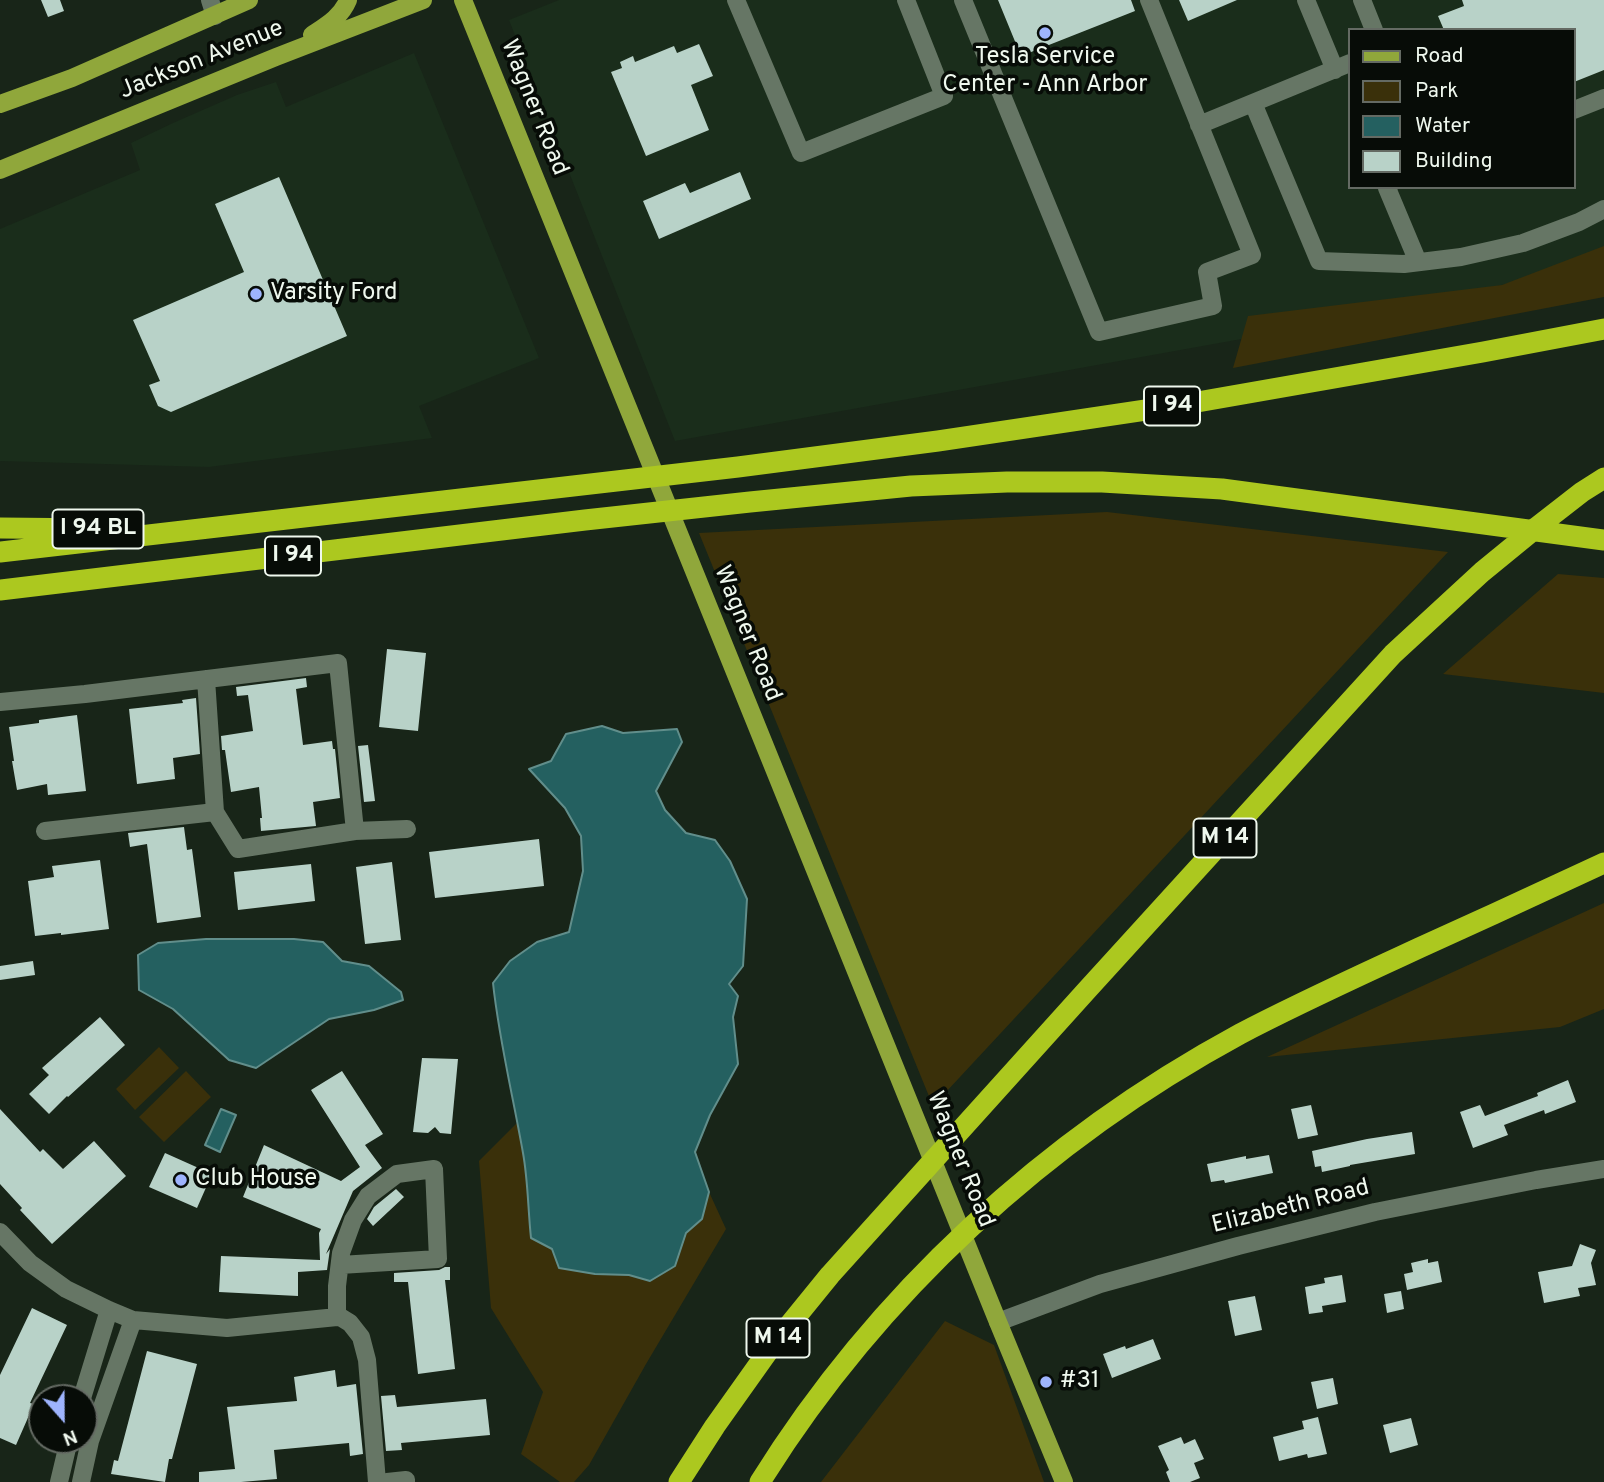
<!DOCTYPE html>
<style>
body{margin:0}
#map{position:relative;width:1604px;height:1482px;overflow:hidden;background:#182518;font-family:Overpass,sans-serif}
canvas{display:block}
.legend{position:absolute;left:1348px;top:28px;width:228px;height:161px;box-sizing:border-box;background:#070c07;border:2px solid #646a63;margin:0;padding:9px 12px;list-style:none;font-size:21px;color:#eff8ee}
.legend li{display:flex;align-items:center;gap:14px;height:35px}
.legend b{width:35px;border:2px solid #646a63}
.north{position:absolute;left:28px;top:1384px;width:70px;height:70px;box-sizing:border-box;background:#070c07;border:2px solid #646a63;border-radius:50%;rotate:159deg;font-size:19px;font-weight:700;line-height:28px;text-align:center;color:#eff8ee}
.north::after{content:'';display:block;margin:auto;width:24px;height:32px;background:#9eb4fd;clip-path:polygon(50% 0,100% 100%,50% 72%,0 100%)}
</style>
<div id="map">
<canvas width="1604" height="1482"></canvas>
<ul class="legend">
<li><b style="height:9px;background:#90a73b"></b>Road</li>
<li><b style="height:19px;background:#3a300a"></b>Park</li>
<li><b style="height:19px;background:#246060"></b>Water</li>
<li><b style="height:19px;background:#b8d2c8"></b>Building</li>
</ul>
<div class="north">N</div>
</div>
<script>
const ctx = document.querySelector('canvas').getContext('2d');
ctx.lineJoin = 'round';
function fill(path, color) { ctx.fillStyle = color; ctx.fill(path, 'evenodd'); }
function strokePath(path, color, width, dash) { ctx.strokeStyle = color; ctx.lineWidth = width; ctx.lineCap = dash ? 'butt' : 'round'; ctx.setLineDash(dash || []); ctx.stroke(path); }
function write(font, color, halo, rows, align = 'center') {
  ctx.font = font + ' Overpass,sans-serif'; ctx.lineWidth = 7; ctx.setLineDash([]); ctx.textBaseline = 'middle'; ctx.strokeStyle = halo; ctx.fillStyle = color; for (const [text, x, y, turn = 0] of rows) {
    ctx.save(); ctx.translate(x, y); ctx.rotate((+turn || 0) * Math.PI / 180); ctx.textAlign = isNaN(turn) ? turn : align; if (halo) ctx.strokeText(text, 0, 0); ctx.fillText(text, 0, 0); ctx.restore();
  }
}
fill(new Path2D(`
 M559,0H1604V263L1297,329L675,441L509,20ZM1350,30H1574V187H1350Z
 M414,53L539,358L419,406L432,438L209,467L0,461V229L140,170L131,143L173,123L237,95L276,82L286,107Z`), '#1a2d1b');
fill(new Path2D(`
 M1604,246V297L1233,368L1248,316L1502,285Z
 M1107,512L1448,552L933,1106L699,533Z
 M1558,574L1604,578V693L1443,674Z
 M1604,903V1009L1560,1027L1267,1057Z
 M159,1047L179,1068L135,1110L116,1089Z
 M186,1071L211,1097L164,1142L139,1117Z
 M517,1123L524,1156L552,1249L595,1274L629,1275L650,1281L675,1266L686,1233L702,1219L709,1192L726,1229L646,1364L589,1465L574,1482H560L521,1454L543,1392L491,1308L479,1161Z
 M945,1321L994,1345L1044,1482H821Z`), '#3a300a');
const water = new Path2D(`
 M602,726L623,733L677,729L682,742L656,791L665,810L686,833L715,840L730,861L747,899L743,966L729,984L738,996L733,1017L738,1064L710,1115L695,1152L709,1192L702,1219L686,1233L675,1266L650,1281L629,1275L595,1274L559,1268L552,1249L531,1238C528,1210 528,1180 523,1153C513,1096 499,1040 493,983L510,961L537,942L569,932L583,871L581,836L565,808L529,769L551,761L566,734Z
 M206,939H294L323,942L342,961L369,966L401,992L403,1000L374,1010L329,1019L256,1068L229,1060L173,1009L139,990L138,955L158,943Z
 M221,1109L236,1115L220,1152L205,1145Z`);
fill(water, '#246060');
strokePath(water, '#618e8b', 2);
fill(new Path2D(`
 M41,0H60L64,11L48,17Z
 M998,0H1131L1135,11L1021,56Z
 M1179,0H1237L1188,21Z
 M1462,0H1604V70L1574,82V30H1444L1438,16L1464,6Z
 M699,44L713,76L691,85L709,130L646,156L611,72L622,68L620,62L633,56L635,62L674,46L677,53Z
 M740,172L751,199L659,239L643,201L685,183L690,193Z
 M279,177L347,336L171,412L158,406L149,385L160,381L133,320L244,272L215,204Z
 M387,649L426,653L418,731L379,727Z
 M306,678L307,687L296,689L303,745L332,741L333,749H335L340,798L313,802L316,826L261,831L260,818H262L259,787L231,792L225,750H222L221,736L253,731L248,695L237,696L236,687Z
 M196,698L200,754L173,758L175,779L137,784L129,709L183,703L182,700Z
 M77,715L86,791L48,795L47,784L17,790L12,761H14L9,727L39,723V720Z
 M368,745L375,801L364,802L358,746Z
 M184,827L187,850L192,849L201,917L157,923L147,844L130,847L128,833Z
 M539,839L544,886L435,898L429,852Z
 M100,860L109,929L61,935V933L35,936L28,881L54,877L52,866Z
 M392,862L401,940L365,944L356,867Z
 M311,864L315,901L238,910L234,872Z
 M33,961L35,975L0,980V966Z
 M100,1017L125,1045L68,1097L67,1096L49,1114L29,1094L49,1075L42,1068Z
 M422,1058L458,1059L451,1134L440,1133L435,1127L428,1133L413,1132Z
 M342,1071L383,1134L365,1145L382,1168L353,1191L326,1254L330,1249L327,1270L298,1272V1296L219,1292L221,1256L320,1260L319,1233L321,1229L243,1197L264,1145L341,1181L360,1167L311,1090Z
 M1568,1080L1576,1102L1545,1114L1544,1110L1504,1125L1508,1135L1473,1148L1460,1112L1480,1105L1485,1116L1538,1096L1537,1093Z
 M1311,1105L1318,1135L1298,1139L1291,1109Z
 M0,1109L40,1152L43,1149L63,1169L94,1141L126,1176L52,1244L20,1210L22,1208L0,1184Z
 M1412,1132L1415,1154L1350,1165V1166L1322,1172L1321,1166L1315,1167L1312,1151L1367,1139Z
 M165,1153L212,1174L197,1208L149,1187Z
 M1269,1155L1273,1173L1225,1183L1224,1180L1211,1182L1207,1164L1246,1156V1159Z
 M396,1189L404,1197L373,1226L367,1219L374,1207Z
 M1580,1244L1596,1250L1591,1263L1596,1285L1578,1288L1580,1296L1544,1303L1538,1272L1572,1266Z
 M1428,1259V1263L1438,1261L1442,1282L1407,1290L1404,1274L1413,1272L1411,1263Z
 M445,1267H450V1280H445L455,1369L418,1374L408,1282H394V1273L439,1270Z
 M1342,1275L1346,1302L1322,1306L1323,1312L1309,1314L1305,1287L1325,1283L1324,1278Z
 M1401,1291L1404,1309L1387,1313L1384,1294Z
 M1255,1296L1262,1330L1235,1336L1228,1301Z
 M32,1308L67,1325L30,1403L34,1404L16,1445L0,1438V1375Z
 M1153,1339L1161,1359L1112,1378L1103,1354L1125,1346L1126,1349Z
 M147,1351L197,1364L172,1459H169L165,1482L111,1474L114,1460L118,1461Z
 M335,1370L337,1387L356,1384L363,1454L350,1456L349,1443L274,1450L277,1479L241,1482H199V1472L235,1469L227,1407L297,1401L294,1377Z
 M1333,1378L1338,1404L1317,1409L1311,1382Z
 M395,1395L397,1407L486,1399L490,1435L401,1443L402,1450L386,1451L381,1396Z
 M1318,1417L1327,1454L1308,1458L1307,1454L1279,1461L1273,1437L1304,1429L1302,1421Z
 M1411,1418L1418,1445L1390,1453L1383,1425Z
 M1181,1437L1184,1444L1195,1439L1204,1459L1194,1463L1200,1478L1190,1482H1170L1166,1472L1169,1470L1158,1446Z`), '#b8d2c8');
strokePath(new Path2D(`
 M210,0L215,16
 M736,0L801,153L944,96L906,0
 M963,0L1099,332L1213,306L1207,272L1252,255L1149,0
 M1306,0L1335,70
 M1362,0L1374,30
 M1253,103L1319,261L1404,264L1461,257L1523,243L1579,222L1604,209
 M1574,110L1604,98
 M1199,125L1350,63
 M1389,187L1387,188L1418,262
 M206,679L215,812L238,849L355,831
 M0,702L85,694L338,663L355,831L407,829
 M45,831L215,812
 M0,1232L30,1263L66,1289L109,1310L133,1320L227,1328L337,1317V1315L350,1323L361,1337L367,1360L377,1482
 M337,1317V1286L341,1253L353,1220L368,1196L397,1174L434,1169L438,1259L340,1265
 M998,1322L1100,1284L1238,1246L1375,1212L1536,1180L1604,1169
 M82,1398L109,1310
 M59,1482L69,1440
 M81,1482L90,1441L133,1320
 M387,1482L406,1480V1482`), '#667665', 18);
strokePath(new Path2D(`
 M463,0L998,1322L1064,1482
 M312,35C327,25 341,17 348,0
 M0,104L72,78L249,0
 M0,170L276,57L423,0`), '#90a73b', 18);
strokePath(new Path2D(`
 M0,528L104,529
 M0,552L738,467L938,441L1186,404L1483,352L1604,329
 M0,590L585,520L750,502L911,486L1007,482H1102L1222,489L1604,540
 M679,1482L715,1426L769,1350L830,1275L1087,990L1393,654L1482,572L1537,527L1582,492L1604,478
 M760,1482C877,1294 1046,1139 1240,1034C1299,1003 1359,976 1419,948C1481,920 1542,892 1604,863`), '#acc81f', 21);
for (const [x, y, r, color] of [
 [1045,33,7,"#9eb4fd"],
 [256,294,7,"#9eb4fd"],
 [181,1180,7,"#9eb4fd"],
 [1046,1382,7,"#9eb4fd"]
]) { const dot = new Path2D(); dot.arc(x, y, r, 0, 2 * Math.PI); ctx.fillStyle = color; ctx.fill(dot); strokePath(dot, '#070c07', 2.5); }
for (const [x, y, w] of [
 [1172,406,56],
 [98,529,91],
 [293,556,56],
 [1225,838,63],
 [778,1338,63]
]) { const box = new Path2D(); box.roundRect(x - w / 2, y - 19.5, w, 39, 5); ctx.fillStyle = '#070c07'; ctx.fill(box); strokePath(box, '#eff8ee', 2); }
write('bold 23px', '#eff8ee', null, [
 ["I 94",1172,406],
 ["I 94 BL",98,529],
 ["I 94",293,556],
 ["M 14",1225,838],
 ["M 14",778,1338]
]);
write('24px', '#eff8ee', '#070c07', [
 ["Tesla Service",1045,58,"center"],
 ["Center - Ann Arbor",1045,86,"center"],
 ["Varsity Ford",270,294],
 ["Club House",195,1180],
 ["#31",1060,1382]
], 'left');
write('24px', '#eff8ee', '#070c07', [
 ["Jackson Avenue",202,61,-22],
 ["Wagner Road",533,108,68],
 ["Wagner Road",746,634,68],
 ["Wagner Road",959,1160,68],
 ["Elizabeth Road",1291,1208,-14]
]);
</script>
